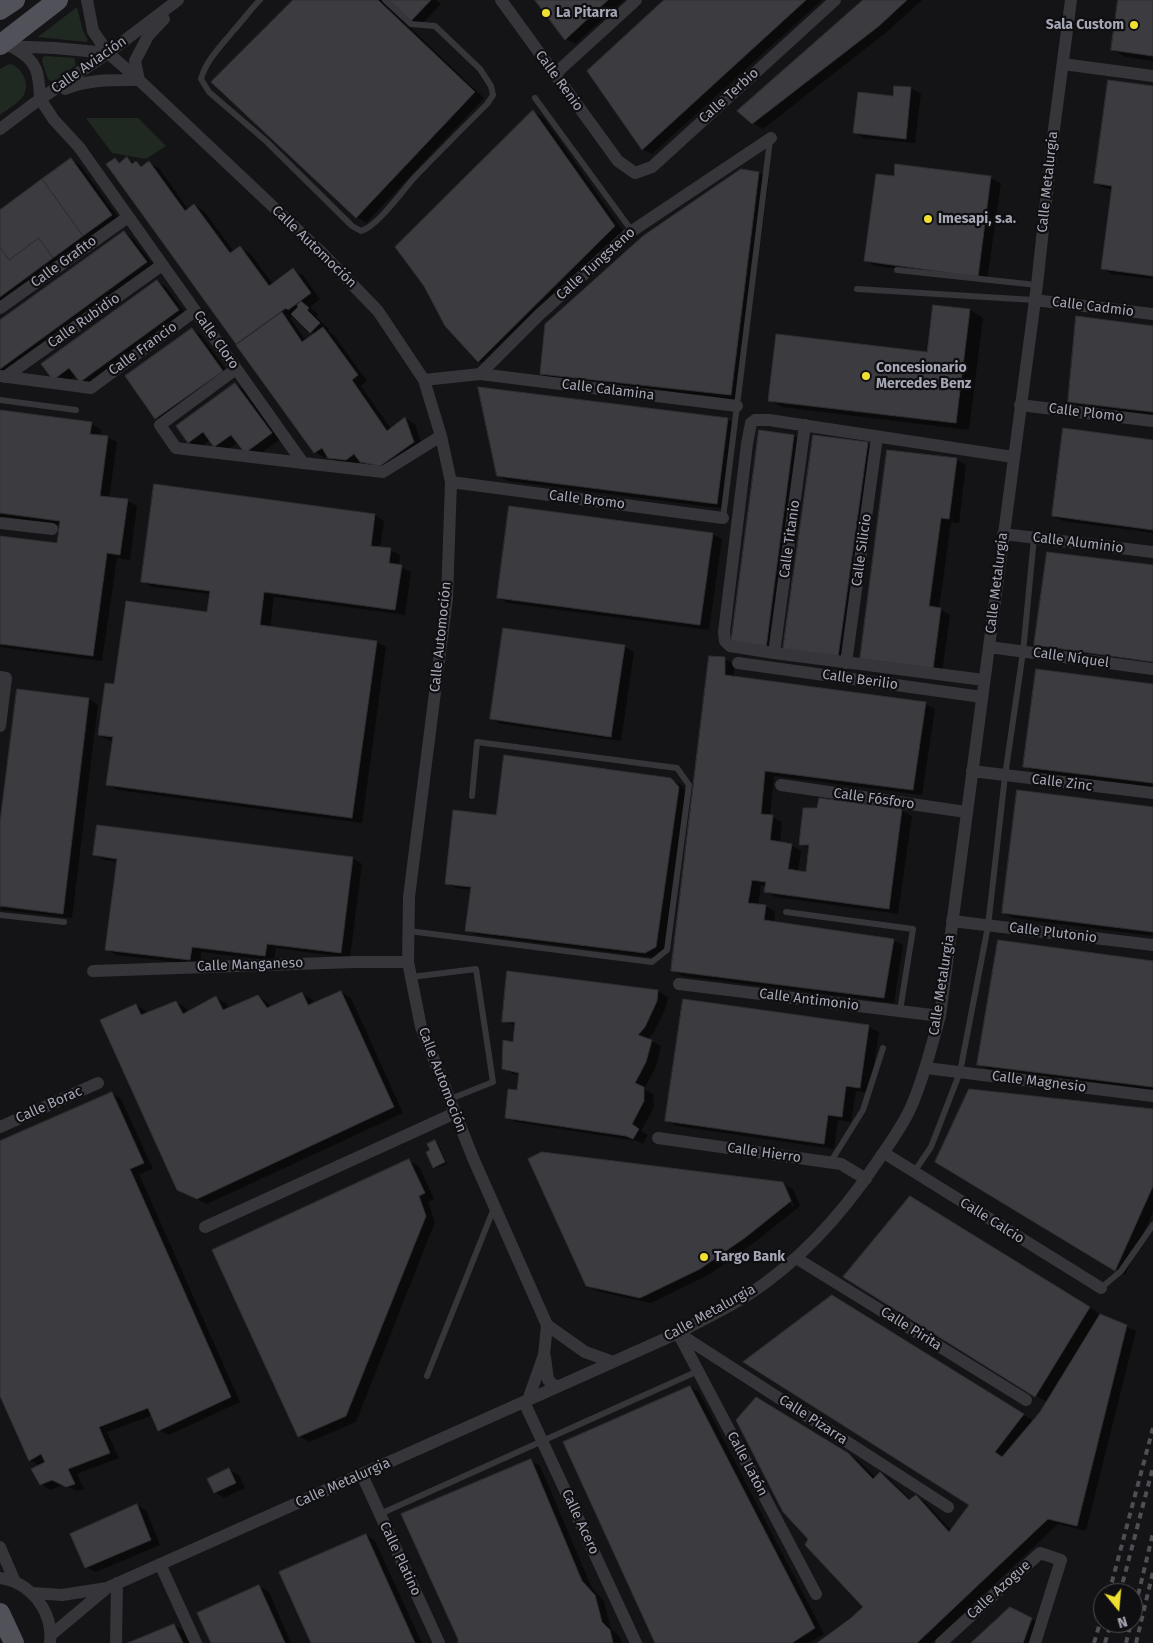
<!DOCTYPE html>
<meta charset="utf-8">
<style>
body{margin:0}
#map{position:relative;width:1153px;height:1643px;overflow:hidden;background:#141416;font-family:"Fira Sans",sans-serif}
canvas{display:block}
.north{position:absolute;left:1093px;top:1583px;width:50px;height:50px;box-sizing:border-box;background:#0f0f11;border:1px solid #4b4c53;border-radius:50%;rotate:163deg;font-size:14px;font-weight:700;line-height:20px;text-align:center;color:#a6a7b6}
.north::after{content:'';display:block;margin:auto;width:18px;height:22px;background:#f0df31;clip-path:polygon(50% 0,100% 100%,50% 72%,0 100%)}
</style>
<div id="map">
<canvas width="1153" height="1643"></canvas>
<div class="north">N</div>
</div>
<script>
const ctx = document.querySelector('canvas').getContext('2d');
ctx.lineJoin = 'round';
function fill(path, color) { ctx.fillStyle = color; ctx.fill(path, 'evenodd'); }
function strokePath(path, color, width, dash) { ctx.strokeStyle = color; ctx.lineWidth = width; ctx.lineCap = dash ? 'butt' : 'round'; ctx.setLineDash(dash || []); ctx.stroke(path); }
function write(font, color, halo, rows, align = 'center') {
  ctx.font = font + ' "Fira Sans",sans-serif'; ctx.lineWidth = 4.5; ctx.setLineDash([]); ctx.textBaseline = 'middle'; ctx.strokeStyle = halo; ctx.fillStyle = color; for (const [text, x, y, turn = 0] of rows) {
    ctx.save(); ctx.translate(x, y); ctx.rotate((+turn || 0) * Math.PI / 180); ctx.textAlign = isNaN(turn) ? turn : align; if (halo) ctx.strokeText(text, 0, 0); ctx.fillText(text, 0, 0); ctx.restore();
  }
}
fill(new Path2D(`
 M77,7L83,31L88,40L86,42L38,37Z
 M46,56L74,58L76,65L55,81H51L48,79L42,61L43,57Z
 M11,64C25,70 32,89 20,100C14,106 6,110 0,115V69L7,65Z
 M86,118H138L166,146L146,159L112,153Z`), '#202822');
fill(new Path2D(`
 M295,0H381L484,98L366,223L357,217Z
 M391,0H436L441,4L421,25L412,20Z
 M537,0H624L575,44L566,39Z
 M666,0H822L652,154L642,149Z
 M865,0H922L888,31L763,129L753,123Z
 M1119,0H1153V61L1126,57L1113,50Z
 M896,87L911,88L921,94L915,143L864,138L854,132L895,97Z
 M1153,87V279L1112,274L1102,268L1113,190L1105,188L1095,183Z
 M533,112L543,117L624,232L489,366L479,361Z
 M115,159L122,163L127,159L144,167L149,163L159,168L188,209L194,205L204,211L234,252L240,248L250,253L273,284L293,270L303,275L320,299L310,307L318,314L316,317L329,329L328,331L333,334L367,381L361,386L391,429L405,418L415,424L423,448L390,470L371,467L361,462L357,465L339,463L328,455L325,458L315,452L108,164ZM294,315L315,334L306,341L290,318Z
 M71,160L80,165L121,221L0,309V211Z
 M896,165L991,178L1001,183L987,281L875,266L866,261L895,177Z
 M741,170L759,173L769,178L740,400L551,379L542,374Z
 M124,232L133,238L156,268L8,375L0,371V322Z
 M157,281L166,287L188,316L90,387L81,381L76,376L63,385L42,364Z
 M970,310L983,318L969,430L782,407L769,400L928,353Z
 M1153,327V416L1079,407L1069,401Z
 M192,330L201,335L231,377L166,424L156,418L126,377Z
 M235,384L244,390L281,439L255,457L238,442L225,452L215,446L210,440L199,448L189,442L177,427Z
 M0,411L91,424L101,429L100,436L107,437L117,442L109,498L128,501L137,506L130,560L117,558L102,661L0,647V537L58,545L61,525L0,517Z
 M728,419L737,425L726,509L508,481L498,476Z
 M760,432L794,436L804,442L776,652L742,648Z
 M814,436L868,444L877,449L848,662L794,654Z
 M1153,441V533L1063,521L1053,516Z
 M957,460L966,465L959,523L951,522L939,609L950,615L942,673L871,664Z
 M375,515L384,521L380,548L390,550L400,555L399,566L411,572L405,615L274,597L270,627L376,642L386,647L362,823L117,790L108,784L114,741L108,740L99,735L115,686L208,613L210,594L152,587L142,581Z
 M712,534L722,539L709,630L508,603L498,598Z
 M1153,566V665L1044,650L1035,645Z
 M624,646L634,652L621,741L501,724L491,719Z
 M724,659L734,664V677L925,704L935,709L922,795L774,776L770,816L782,822L780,843L791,845L801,851L798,872L807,873L810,849L800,844L818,810L820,800L902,811L912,816L898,914L775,897L765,891L766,886L761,885L758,905L766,906L775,912L774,923L893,940L903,945L894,1003L682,976L673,970Z
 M1153,685V787L1034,772L1025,766Z
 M89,699L98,705L72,918L1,910L0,833Z
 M671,779L681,785L688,793L665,952L656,958L476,935L467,930L472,890L456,888L446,883L497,816Z
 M1153,809V936L1013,918L1003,913Z
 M94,855L352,858L362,864L350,958L276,948L274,961L201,952L200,965L116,955L107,949L118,862L104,860Z
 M1153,962V1090L988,1069L978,1064Z
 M509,972L658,991L668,997L666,1007L654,1032L648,1039L661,1046L656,1067L644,1089L653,1094L654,1107L641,1131L648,1135L643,1144L637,1141L516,1122L506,1117L518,1091L520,1075L513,1074L503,1068L514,1044L516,1026L504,1021Z
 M341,992L351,998L403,1113L207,1204L188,1195L136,1005L146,1011L147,1014L176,1002L186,1008L188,1012L216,998L226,1003L229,1009L258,996L267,1002L271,1007L302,994L312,999L314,1004Z
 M684,1000L869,1027L879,1032L870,1093L856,1091L851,1122L838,1120L834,1149L676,1126L667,1121Z
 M112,1093L121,1099L153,1169L139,1174L240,1402L169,1435L159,1430L153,1415L107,1432L119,1458L77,1474L84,1489L77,1491L63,1485L50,1490L41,1484L40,1466L30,1460L0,1393V1143Z
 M1153,1111V1212L1125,1275L937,1162Z
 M435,1141L438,1143L447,1164L436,1168L434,1167L432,1151Z
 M409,1161L419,1166L434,1199L428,1202L435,1222L356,1422L309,1442L299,1436Z
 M783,1183L793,1189L800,1206L755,1242L710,1274L651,1303L597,1291L587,1285ZM784,1185H786L794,1206L792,1207Z
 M920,1203L1099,1313L1098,1315L1126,1326L1136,1331L1086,1531L1058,1524L932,1643H819L865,1607L809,1539L766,1404L858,1460L876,1478L880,1473L890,1479L911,1500L916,1497L925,1502L952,1531L971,1504L841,1302L1034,1421L1047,1402L1036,1396Z
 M690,1387L699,1392L824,1634L809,1643H656Z
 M531,1461L540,1466L592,1588L604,1601L611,1629L620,1637L621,1643H460Z
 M229,1470L239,1475L245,1488L224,1498L215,1492Z
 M136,1505L146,1510L160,1545L96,1572L86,1567Z
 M366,1535L375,1541L422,1643H313Z
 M259,1586L269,1592L291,1643H212Z
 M1031,1619L1041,1624L1034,1643H973Z
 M174,1625L184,1631L189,1643H131Z`), '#0007');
const building = new Path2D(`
 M293,0H378L475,92L356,218L211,82Z
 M389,0H431L411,21Z
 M535,0H608L565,40Z
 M664,0H806L642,150L587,71Z
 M863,0H907L879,26L752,124L737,111Z
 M1118,0H1153V56L1111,50Z
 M1108,80L1153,86V276L1101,269L1112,186L1094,183Z
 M894,86L911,87L906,139L853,133L858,92L893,96Z
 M533,110L615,226L478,362L445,326L424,286L395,247Z
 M127,157L132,164L136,161L141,167L149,161L185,211L194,204L230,253L240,246L269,286L293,268L311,293L288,310L286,308L236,344L106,164L115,158L119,163Z
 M71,158L112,215L83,236L42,179Z
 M895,164L991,176L978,277L864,261L876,174L894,176Z
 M741,169L759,172L731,395L540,374L545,324L643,236Z
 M42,179L83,236L53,258L39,238L9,260L0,247V210Z
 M124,231L147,262L0,369V320Z
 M39,238L53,258L0,297V247L9,260Z
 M157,280L179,310L80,382L69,368L53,380L41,364Z
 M301,301L309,308L307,310L320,323L310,333L291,314L298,307L297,305Z
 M933,305L970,309L956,423L768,401L776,334L927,352Z
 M282,312L302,342L323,327L358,375L352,380L387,431L405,417L414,442L380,466L360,462L354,454L346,460L328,458L322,448L314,453L236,345Z
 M1076,316L1153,326V412L1068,402Z
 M192,328L223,371L155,419L125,376Z
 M235,383L272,433L245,453L231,435L214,447L203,432L188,443L176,426Z
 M478,387L728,418L717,504L497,476Z
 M0,410L92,422L90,434L108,436L100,496L128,499L120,555L107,553L93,656L0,644V536L57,543L60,521L0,513Z
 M1063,428L1153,440V530L1052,516Z
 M759,430L794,435L766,648L731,643Z
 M813,435L868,442L838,657L783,649Z
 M887,450L957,458L949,519L941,518L929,606L941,608L933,669L860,659Z
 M154,484L375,514L371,546L391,548L389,563L402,565L395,610L264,592L260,625L377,641L352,818L106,785L113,737L98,735L105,683L114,684L126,601L207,612L210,591L141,582Z
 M509,506L713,533L700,625L497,598Z
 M1047,552L1153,565V662L1034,645Z
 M503,628L625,645L611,737L490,719Z
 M709,656L725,657V675L926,702L913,790L765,771L761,814L773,815L770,840L792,844L788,869L806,872L809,845H799L803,808H817L819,798L902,809L889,909L764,892L766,882L752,880L748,903L766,905L764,920L894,939L884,998L671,971Z
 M1036,669L1153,684V783L1023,767Z
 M17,689L89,698L63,914L0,906V822Z
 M504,755L671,778L679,787L656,947L645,953L465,931L471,887L445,884L453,810L496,815Z
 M1017,790L1153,807V932L1002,913Z
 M97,825L353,857L341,953L267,944L265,956L192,947L190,960L105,950L117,859L93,855Z
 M998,940L1153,961V1087L977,1065Z
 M507,971L658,990L657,1001L645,1027L638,1035L652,1040L646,1062L635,1083L644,1087V1101L632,1124L639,1129L633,1139L626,1136L505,1118L508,1089L517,1090L519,1073L502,1069L503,1040L513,1042L515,1022H502Z
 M341,991L394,1107L197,1199L177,1190L100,1020L136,1004L141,1015L176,1001L183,1014L216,996L223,1010L258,995L267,1008L302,992L308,1005Z
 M683,999L869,1025L860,1088L846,1086L842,1117L828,1115L824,1144L665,1121Z
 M969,1089L1153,1109V1186L1115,1271L935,1162Z
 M112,1092L144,1163L130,1169L231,1397L158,1431L148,1408L99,1427L110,1453L68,1469L75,1484L66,1487L52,1480L40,1485L31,1469L45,1462L41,1454L29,1461L0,1396V1141Z
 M435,1140L445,1162L433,1168L426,1152L430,1150L427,1144Z
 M542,1152L783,1182L791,1201L746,1237L700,1269L640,1298L586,1286L528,1159Z
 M409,1159L425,1193L419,1196L426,1216L346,1416L298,1437L212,1250Z
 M910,1196L1090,1307L1035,1397L843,1277Z
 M832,1295L1024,1414L995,1452L1002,1457L1040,1412L1100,1314L1127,1325L1077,1526L1048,1519L917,1643H817L851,1618L863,1607L805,1545L808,1539L783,1512L736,1420L756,1397L848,1453L873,1479L880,1472L909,1500L916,1495L949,1532L969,1505L743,1362Z
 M690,1386L815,1628L792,1643H655L563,1442Z
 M531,1459L582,1581L595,1595L602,1622L610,1630L613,1643H458V1639L401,1514Z
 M229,1468L236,1483L214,1493L207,1479Z
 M137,1504L151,1540L85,1568L70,1534Z
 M366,1534L415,1643H311L279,1572Z
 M259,1585L285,1643H211L197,1613Z
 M1010,1607L1032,1618L1023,1643H971Z
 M174,1624L183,1643H128Z`);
fill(building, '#3b3b40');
strokePath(building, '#2f2e32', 1);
strokePath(new Path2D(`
 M260,0C250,10 243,20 234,30C222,45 206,60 201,79L209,92L266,141L352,226L361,231C377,227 402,191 414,178C438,153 463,128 487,104L493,95L491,86L480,69L435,26L411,24L385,0
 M535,98L632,231
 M897,270L1037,285
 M857,289L1034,300
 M0,400L76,410
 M723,518L770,140
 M786,912L913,929L900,1011
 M0,915L64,922
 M409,931L652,962L667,950L689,785L677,768L477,742L472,796
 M411,977L476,969L493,1082L450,1099
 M830,1163L863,1110L883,1048
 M914,1172L931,1147L960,1072L988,926L1005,776L1023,652L1034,538
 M1101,1288L1121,1271L1153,1225
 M427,1376L494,1208
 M380,1514L698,1371`), '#35353a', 6);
strokePath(new Path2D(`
 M87,0L93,31L108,53L139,80L320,251L378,311L424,380L441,436L451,482L447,598L409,897L408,962L421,1027L473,1158L547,1325L544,1355L528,1400
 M501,0L618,161L635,173L652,167L835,0
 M0,46L55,48L108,53
 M14,48C38,61 39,73 40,99
 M1063,64L1153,76
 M555,74L636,0
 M65,89C89,79 114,80 139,80L135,61L148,36L164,19
 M40,99L54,120L79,147L303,463L383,472L441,436
 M0,129L40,99L108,53L178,0
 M1034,300L1153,314
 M0,308L128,217
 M236,369L160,425L176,448L303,463
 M480,374L737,406
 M0,376L91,388L195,311
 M5,377L162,265
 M424,380L480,374L540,314L632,231L771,138
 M1020,405L1153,421
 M451,482L723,518
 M0,523L52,529
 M1003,534L1153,552
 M989,647L1153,669
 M774,653L805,425
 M738,663L982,697
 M846,663L877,437
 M0,677L6,678L0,726
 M984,680L774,653L730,646L725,641L724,632L747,444L751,423L755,420H769L1013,457
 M972,771L1153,793
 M781,785L966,812
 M952,921L1153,945
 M93,971L355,962H408
 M679,984L940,1016
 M926,1068L1153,1096
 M0,1127L98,1083
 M658,1138L841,1164L866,1179
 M884,1153L1101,1288
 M205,1227L455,1113
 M796,1258L1026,1400
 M547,1325L585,1352L613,1362
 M678,1333L948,1507
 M679,1335L816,1594
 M545,1357L548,1380L556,1387
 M524,1402L636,1643
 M362,1475L439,1643
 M0,1547L15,1582
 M160,1564L196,1643
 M0,1578C5,1579 11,1580 15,1582C39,1593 53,1618 50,1643
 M32,1593L62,1595L107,1588L678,1333C701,1320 726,1309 748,1295C800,1261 843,1213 877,1162C888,1146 904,1124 911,1107C924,1078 931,1047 940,1016L1037,285L1053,137L1071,0
 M51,1635L107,1588
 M116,1643L117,1583
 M941,1643L1040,1553L1061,1560L1035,1643`), '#35353a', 12);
strokePath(new Path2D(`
 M0,10L15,0
 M0,45L58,0
 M0,1613L14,1643`), '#515159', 20);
strokePath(new Path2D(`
 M1109,1593L1153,1428
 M1120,1593L1153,1467
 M1133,1616L1153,1533
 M1094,1643L1103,1613
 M1105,1643L1111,1623
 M1126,1643L1131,1623
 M1136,1643L1153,1572`), '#4e4e55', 4, [6, 5]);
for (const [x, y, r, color] of [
 [546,13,5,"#f0df31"],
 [1134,25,5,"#f0df31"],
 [928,219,5,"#f0df31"],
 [866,376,5,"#f0df31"],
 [704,1257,5,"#f0df31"]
]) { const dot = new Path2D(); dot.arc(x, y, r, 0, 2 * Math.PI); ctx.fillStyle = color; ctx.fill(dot); strokePath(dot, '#0f0f11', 2); }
write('bold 14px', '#a6a7b6', '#0f0f11', [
 ["La Pitarra",556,13],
 ["Sala Custom",1124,25,"right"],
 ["Imesapi, s.a.",938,219],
 ["Concesionario",876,368],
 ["Mercedes Benz",876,384],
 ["Targo Bank",714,1257]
], 'left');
write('14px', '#a6a7b6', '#0f0f11', [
 ["Calle Aviación",89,65,-35],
 ["Calle Renio",559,81,54],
 ["Calle Terbio",729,96,-42],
 ["Calle Metalurgia",1048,182,-84],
 ["Calle Automoción",314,247,44],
 ["Calle Grafito",64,262,-36],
 ["Calle Tungsteno",596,264,-42],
 ["Calle Cadmio",1093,307,7],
 ["Calle Rubidio",84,321,-35],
 ["Calle Cloro",216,340,55],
 ["Calle Francio",143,349,-36],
 ["Calle Calamina",608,390,7],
 ["Calle Plomo",1086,413,7],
 ["Calle Bromo",587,500,7],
 ["Calle Titanio",790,539,-82],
 ["Calle Aluminio",1078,543,7],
 ["Calle Silicio",862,550,-82],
 ["Calle Metalurgia",997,583,-83],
 ["Calle Automoción",441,637,-84],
 ["Calle Níquel",1071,658,8],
 ["Calle Berilio",860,680,8],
 ["Calle Zinc",1062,783,7],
 ["Calle Fósforo",874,799,8],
 ["Calle Plutonio",1053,933,7],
 ["Calle Manganeso",250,965,-2],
 ["Calle Metalurgia",942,985,-81],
 ["Calle Antimonio",809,1000,7],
 ["Calle Automoción",442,1080,69],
 ["Calle Magnesio",1039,1082,7],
 ["Calle Borac",49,1105,-24],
 ["Calle Hierro",764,1153,8],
 ["Calle Calcio",992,1221,32],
 ["Calle Metalurgia",710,1313,-29],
 ["Calle Pirita",911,1329,32],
 ["Calle Pizarra",813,1420,33],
 ["Calle Latón",747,1464,62],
 ["Calle Metalurgia",343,1483,-24],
 ["Calle Acero",580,1522,65],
 ["Calle Platino",400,1559,65],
 ["Calle Azogue",999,1590,-42]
]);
</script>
